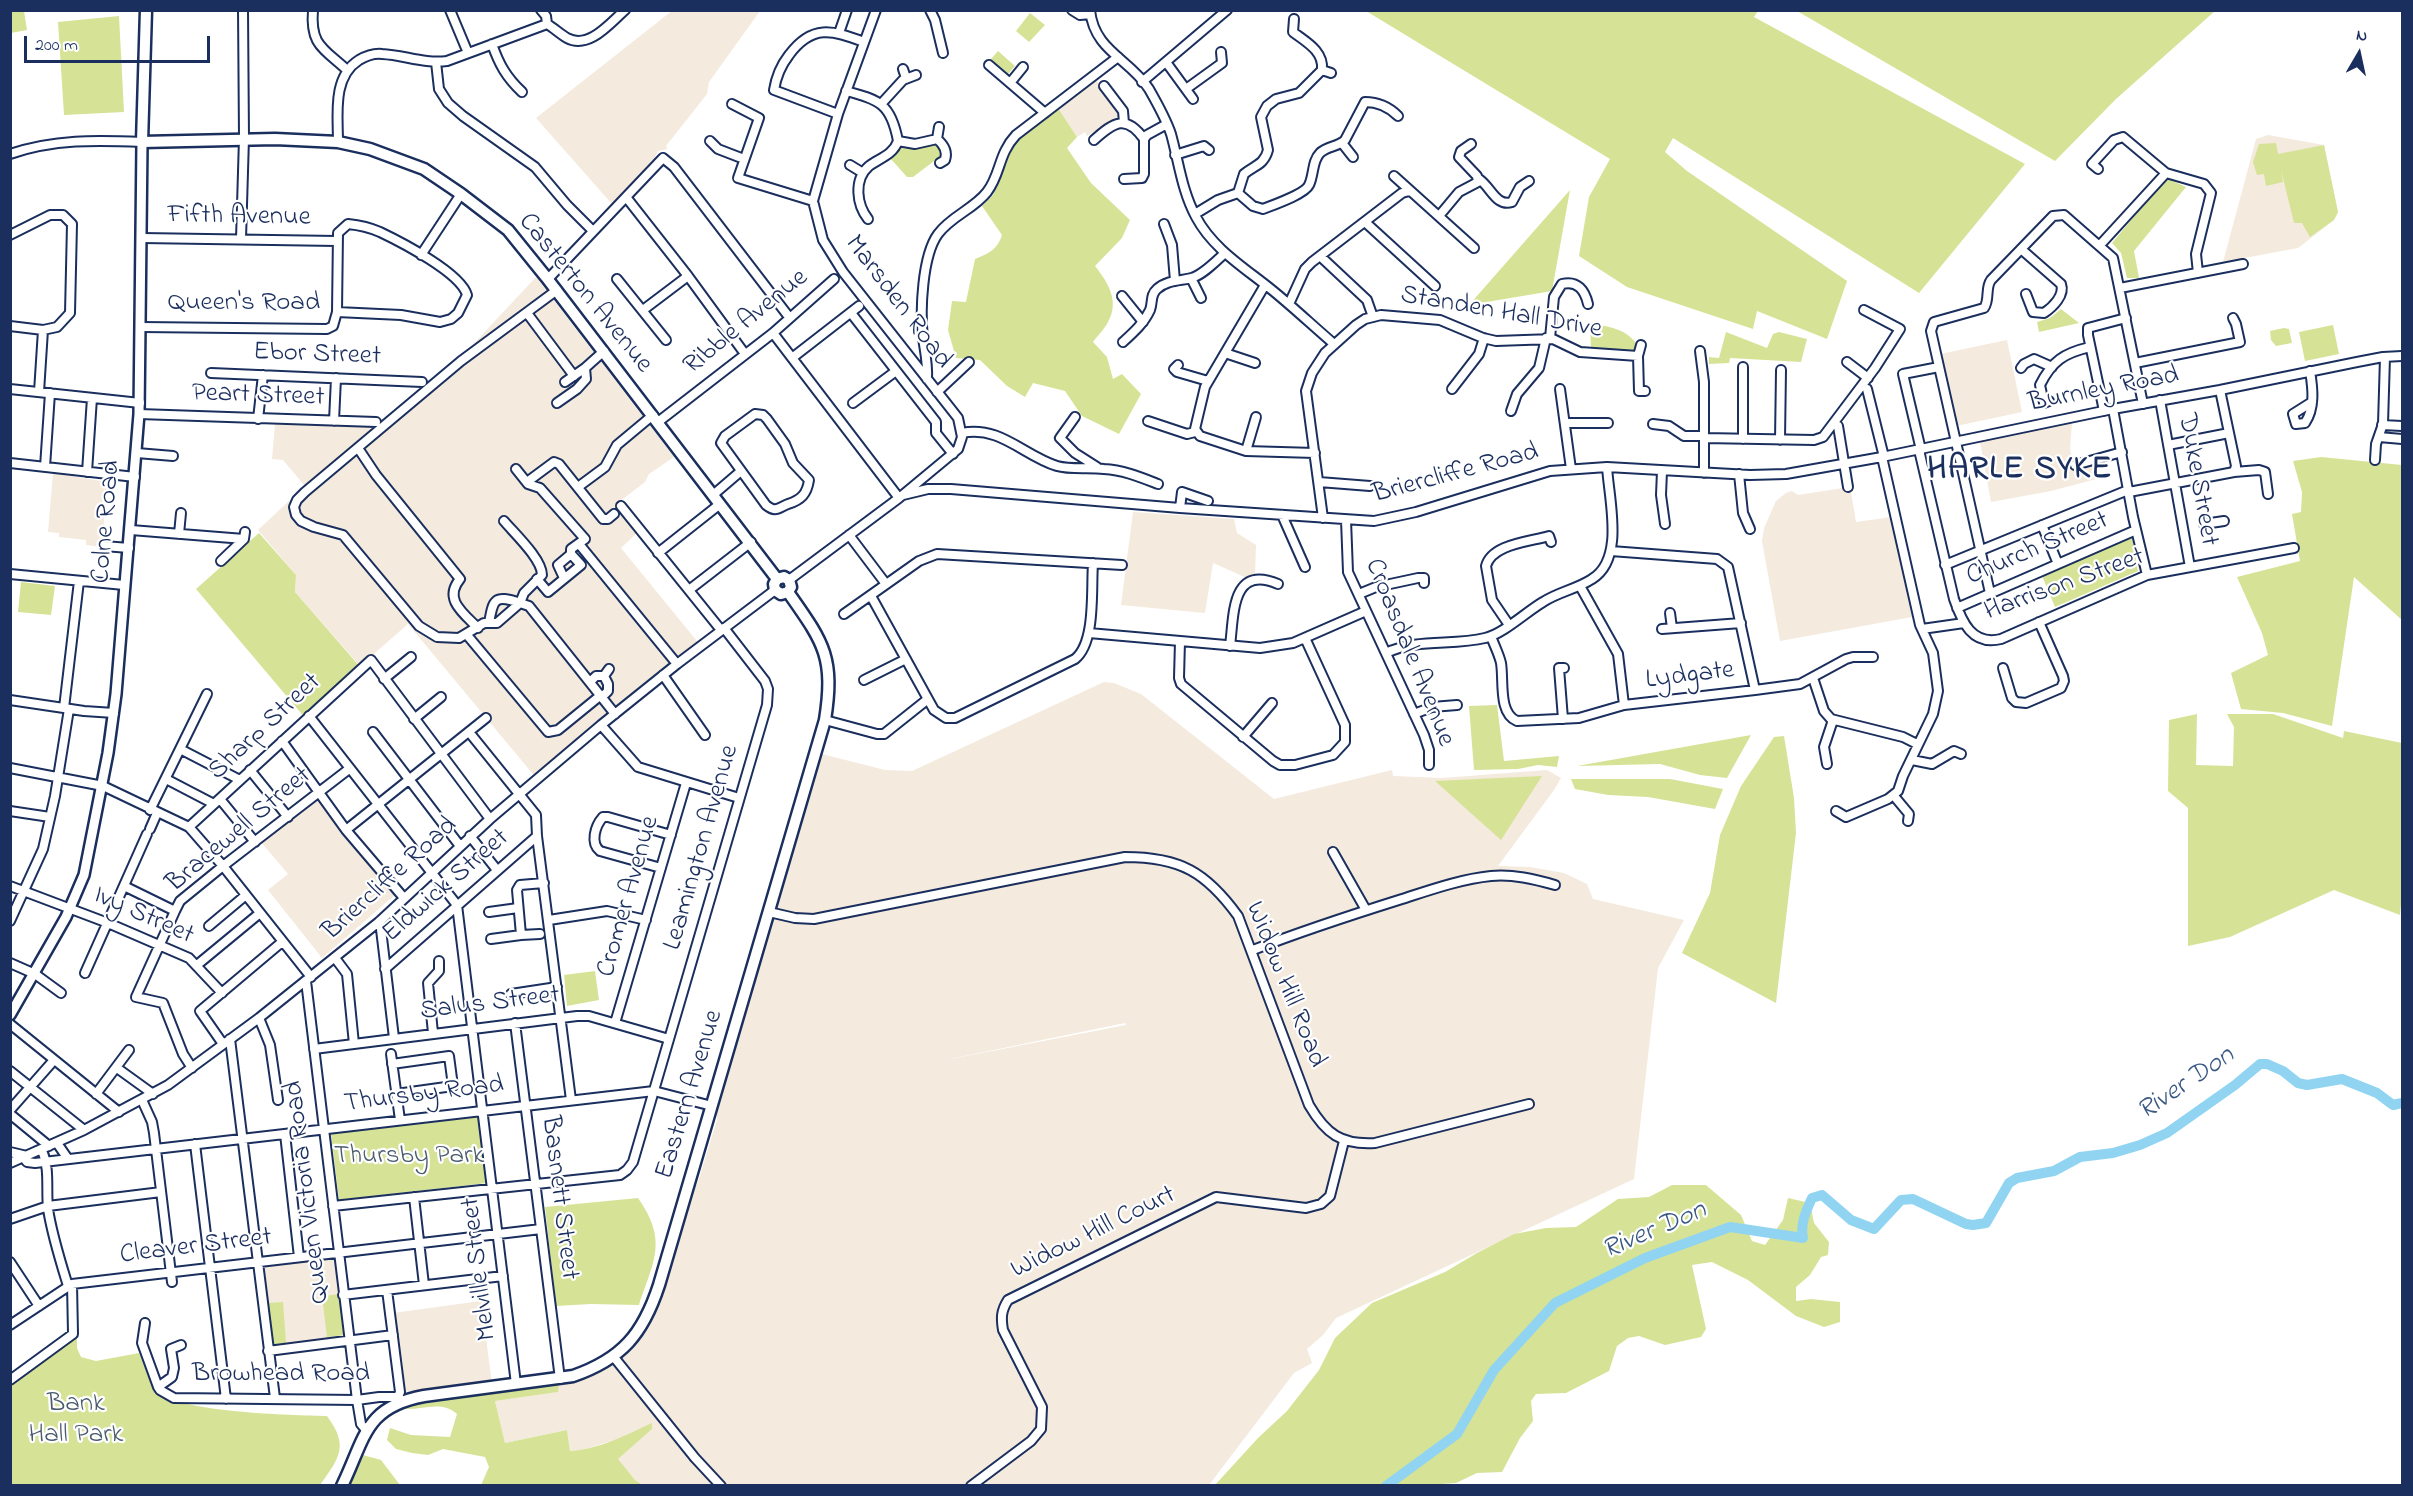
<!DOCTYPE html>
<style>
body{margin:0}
#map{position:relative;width:2413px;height:1496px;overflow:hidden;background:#fff;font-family:"Indie Flower",sans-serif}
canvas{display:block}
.frame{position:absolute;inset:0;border:12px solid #1b2f5e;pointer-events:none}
.north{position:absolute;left:2329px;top:24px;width:60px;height:60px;-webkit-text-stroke:4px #fff;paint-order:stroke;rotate:9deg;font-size:16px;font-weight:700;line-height:24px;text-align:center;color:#1b2f5e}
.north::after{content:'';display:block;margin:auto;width:21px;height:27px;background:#1b2f5e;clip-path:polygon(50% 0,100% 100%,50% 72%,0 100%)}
.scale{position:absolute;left:24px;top:36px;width:186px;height:27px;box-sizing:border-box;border:3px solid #1b2f5e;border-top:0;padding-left:8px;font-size:18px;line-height:21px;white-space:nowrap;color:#1b2f5e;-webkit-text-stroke:4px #fff;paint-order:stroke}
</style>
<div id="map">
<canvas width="2413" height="1496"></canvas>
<div class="frame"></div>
<div class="north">N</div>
<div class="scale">200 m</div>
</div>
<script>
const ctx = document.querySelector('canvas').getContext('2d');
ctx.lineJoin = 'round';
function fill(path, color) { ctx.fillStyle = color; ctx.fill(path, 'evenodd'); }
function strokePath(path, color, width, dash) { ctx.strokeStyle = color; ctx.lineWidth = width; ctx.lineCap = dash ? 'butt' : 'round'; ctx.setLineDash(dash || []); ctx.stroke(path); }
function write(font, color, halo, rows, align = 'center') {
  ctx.font = font + ' "Indie Flower",sans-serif'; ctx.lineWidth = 4.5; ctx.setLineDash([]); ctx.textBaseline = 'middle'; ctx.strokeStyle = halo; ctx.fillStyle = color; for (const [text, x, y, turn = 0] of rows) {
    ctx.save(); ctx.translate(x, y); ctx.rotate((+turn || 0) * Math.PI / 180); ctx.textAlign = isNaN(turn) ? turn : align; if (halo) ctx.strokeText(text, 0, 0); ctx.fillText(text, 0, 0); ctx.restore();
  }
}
fill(new Path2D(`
 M673,10L760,11L709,82L707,94L666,146L667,149L658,151L654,159L612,204L536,118Z
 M1096,80L1121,115L1087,136L1085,132L1077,137L1058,108Z
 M2268,135L2324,145L2338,212L2334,220L2298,248L2223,262L2256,139Z
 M536,277L674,457L649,474L645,482L615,505L637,533L621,548L701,646L537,779L408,624L360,666L295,592L296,575L258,530L305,486L283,460L272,459L275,424L379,426L466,352Z
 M2007,340L2022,412L1956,426L1940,354Z
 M2072,423L2070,448L2073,468L2098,463L2100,478L2051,491L1991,502L1980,442Z
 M53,473L107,482L102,547L86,545V540L59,537V533L48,532Z
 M1843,488L1851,492L1856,522L1892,517L1912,617L1780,641L1762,541L1764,528L1776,501L1786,493L1792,491L1798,495Z
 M1133,512L1234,519L1237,533L1256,545L1255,576L1247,578L1213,563L1205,613L1121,605Z
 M1104,682L1114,683L1141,694L1274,799L1392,770L1393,776L1442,778L1547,770L1561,778L1554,790L1498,866L1530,867L1564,873L1587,884L1593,899L1684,920L1658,968L1634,1179L1336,1318L1323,1335L1307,1349L1312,1363L1294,1373L1209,1485H643L635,1480L617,1459L652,1429L582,1450L570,1451L567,1430L505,1443L495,1401L558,1392V1384L593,1375L612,1364L629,1348L693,1185H697L717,1120V1106L822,754L885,770L912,771ZM1125,1023L1126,1025L935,1062Z
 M319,797L396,894L322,958L268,890L288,874L261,842Z
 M336,1257L346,1337L273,1346L263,1265Z
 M481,1301L492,1383L403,1392L393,1313Z`), '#f4eadd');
fill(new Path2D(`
 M11,10L24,11L27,30L11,33Z
 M1366,11H1758L1754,17L2025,164L1919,293L1673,138L1665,152L1687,171L1847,281L1827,339L1757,311L1753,329L1627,287L1579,256L1589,197L1610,159Z
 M1797,11H2215L2116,99L2055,161Z
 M1030,13L1045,25L1029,42L1016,31Z
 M119,16L124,112L64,115L58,22Z
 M998,51L1015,66L1008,74L991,59Z
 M1058,108L1077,137L1067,148L1091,183L1130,220L1122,238L1095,266C1110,285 1121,304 1105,327C1101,333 1096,337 1093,342L1107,357L1113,379L1122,374L1141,394L1119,434L1082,416L1065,391L1033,383L1025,397L1007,386L980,360L956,358L948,330L952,301L966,302L975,259C988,254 998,249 1002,235L982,206L993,195L1001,178L1008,156L1016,141Z
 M936,143L942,151V155L913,177H907L890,158L901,145L917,147Z
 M2276,143L2278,154L2324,145L2338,212L2334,220L2310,237L2302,223H2294L2281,170L2283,182L2266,186L2264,174L2257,175L2253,162L2259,144Z
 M2166,178L2186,187L2134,251L2139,278H2127L2121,253L2112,243Z
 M1570,190L1552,291L1469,305Z
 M2061,309L2079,323L2039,332L2037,322L2050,318Z
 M1590,324C1608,326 1624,328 1636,343L1635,350L1591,348Z
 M2333,325L2339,354L2305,361L2299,332Z
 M2284,328L2289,329L2292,343L2276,346L2271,340L2270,331Z
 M1726,332L1767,348L1773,334L1779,332L1807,339L1801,362L1730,358L1729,363L1709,364V357L1719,358Z
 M2321,457L2402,465V620L2354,577L2332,726L2283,713L2241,709L2231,673L2268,655L2262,633L2237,577L2300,561L2292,514L2301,512L2302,492L2293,461Z
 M259,533L296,575L295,592L361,668L306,719L196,589Z
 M2132,538L2138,571L2055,607L2042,576Z
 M21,582L55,586L51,615L18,612Z
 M1497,705L1504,761L1559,756L1557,767L1538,765L1518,769L1474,770L1469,706Z
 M2197,714L2196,765L2233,766L2234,727L2227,714H2273L2343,738L2344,731L2402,743V894L2400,915L2334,890L2230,937L2188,946V808L2168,791L2169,720Z
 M1751,735L1727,778L1700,775L1660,764L1577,766Z
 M1784,736L1794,798L1796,833L1776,1003L1682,953L1710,893L1720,835L1741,786L1774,737Z
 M1542,776L1501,840L1435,781Z
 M1571,779H1670L1723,789L1715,809L1648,797L1608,795L1575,789Z
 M595,971L599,1000L567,1006L564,975Z
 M479,1117L487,1183L339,1200L331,1134Z
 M1672,1185H1706L1741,1215L1752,1241L1765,1245L1783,1220L1788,1198L1810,1203L1814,1223L1829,1242L1828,1255L1821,1257L1810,1275L1796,1287V1301L1811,1299L1840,1302V1322L1824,1327L1796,1316L1748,1280L1712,1262L1692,1265L1706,1329L1701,1337L1665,1345L1639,1336L1628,1338L1617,1346L1609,1371L1566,1393L1536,1394L1531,1401L1533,1421L1520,1438L1502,1472L1477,1473L1456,1483L1427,1485H1215L1258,1438L1287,1411L1319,1370L1335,1338L1372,1303L1445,1272L1477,1253L1514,1234L1546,1228L1576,1227L1618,1199L1649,1197Z
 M638,1198C668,1241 654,1260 639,1305L591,1304L556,1306L545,1207Z
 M341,1294L345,1335L327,1337L322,1296Z
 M283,1302L286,1343L272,1345L268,1303Z
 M77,1336V1348L81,1357L96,1361L139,1353C144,1364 148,1381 156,1390C174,1413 295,1415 327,1416C349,1446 340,1457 320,1485H11L10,1385Z
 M559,1384L558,1392L495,1401L505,1443L567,1430L570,1451C600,1449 626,1435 652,1423V1429L618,1459L635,1480L643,1485H481L489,1467L485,1457L443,1449L428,1455L412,1453L396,1449L387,1440L390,1428L411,1435L450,1437L457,1414C441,1400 424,1410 404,1409L411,1403Z
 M363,1455L381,1460L400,1485L348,1486Z`), '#d6e396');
strokePath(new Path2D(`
 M1386,1486L1457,1434L1494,1370L1555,1303L1645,1258L1730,1227L1803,1238C1800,1224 1806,1211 1812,1198L1822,1195L1851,1220L1874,1229L1901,1200L1913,1199L1966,1224L1973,1225L1986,1223L2009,1183L2017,1178L2054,1171L2080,1157L2113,1153L2140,1145L2167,1133L2235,1085L2260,1064H2267L2283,1071L2298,1083L2307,1085L2342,1079L2377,1093L2393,1105L2402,1103`), '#91d4f2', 10);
const minor = new Path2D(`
 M313,10C310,45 323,48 347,70
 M450,10L468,53
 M541,10L546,16L547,24
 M930,10L935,20L943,53
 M1072,10L1080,15L1090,14
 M1090,10C1094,51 1130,59 1149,89C1157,103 1166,119 1171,134C1179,163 1182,191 1196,217C1213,249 1245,268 1272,290C1293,307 1313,326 1334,344
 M547,24C554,28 560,34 567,38C589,50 610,23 625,10
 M839,33L847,10
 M492,44C499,64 506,77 522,92
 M436,62L439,89L448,103L463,116L535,167L567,205L593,231
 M1166,62L1193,99
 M989,65L1045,113
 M903,69L906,78
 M1322,70L1331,73
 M1142,82L1227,10
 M1010,83L1023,67
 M1104,86L1123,111L1124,123
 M1186,89L1222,63L1221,52
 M846,91C880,100 891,104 898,141C893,155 880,158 869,166C853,180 857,205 868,219
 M882,103L903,80L916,75
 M732,104L759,118L738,178L813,201
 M838,114L774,90C776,78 782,64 789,55C812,24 832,30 864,42
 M937,139L939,127
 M1094,140C1114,122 1126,114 1144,139
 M710,141L718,149L744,159
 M898,141L915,144L937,139C943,144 948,151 945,160L940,163
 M338,142C338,115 332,77 359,60C366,56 374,53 382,54C404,55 424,64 447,61L547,24
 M1342,143L1353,157
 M10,154C54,139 96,140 142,142
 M1175,155L1204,146L1209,150
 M850,165L863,173
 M2098,169L2092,164L2114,140L2123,137L2166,173
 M1394,176L1474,248
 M1124,179L1142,178L1144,174V139L1147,135L1167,124
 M1479,179C1491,187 1496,207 1512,202L1520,187L1529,181
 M1238,193L1244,174C1255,165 1264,165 1268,150L1261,117L1267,106L1276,99L1299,93L1322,70C1324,51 1306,42 1293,32L1294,19
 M626,197L688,276L745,354
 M1195,214L1218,200L1238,193L1253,206L1263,209C1273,205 1305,194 1309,185C1314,175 1312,161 1320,153C1327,146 1338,147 1345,140L1365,102C1379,102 1389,107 1398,116
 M1439,216L1459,192L1478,182L1477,176L1459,157L1461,151L1471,144
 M1365,222L1435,286
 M1164,224L1172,245L1175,281
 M10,235L50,215H63L72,224L70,313L57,327L43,330L39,392
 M142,238L337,241
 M241,239L244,138L243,10
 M2100,245L2166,173L2204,184L2211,193L2196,254L2198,273
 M2021,249L2061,284C2065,295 2053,307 2044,313L2033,312L2026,294
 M421,255L461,194
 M1320,256L1367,300L1373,317
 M1191,278L1201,298
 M548,279L663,158L674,167L789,317
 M617,279L666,340
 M1265,285L1205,387L1195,429L1200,436L1246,451L1315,453
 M2120,288L2243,264
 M557,290L461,361L305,492L297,500L294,507L296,515L301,521L314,527L343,535L419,626L437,637L459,638L484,623H497L520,603L529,606L615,714
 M1122,296L1143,322
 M1289,304L1305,269L1312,262L1402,193L1409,191
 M643,310L688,276
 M527,313L574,376
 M851,313L936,422V433L953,454
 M10,326L43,330
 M141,327L327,329L333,326L337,312L338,233L348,224C358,225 371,228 380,232C401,242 461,273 467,295L458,313L451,319L440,322L401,315L337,312
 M773,333L899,498
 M1550,338L1554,297L1562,284C1578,280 1585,291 1588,304
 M1123,342C1134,332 1144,323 1150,310C1153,302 1150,295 1157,289C1167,280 1180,281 1192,278C1204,274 1216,261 1225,253
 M1641,345L1638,356L1639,391H1645
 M1700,351L1704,382V473
 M1225,353L1255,363
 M792,358L859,306
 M1847,362L1868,378
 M2135,363L2240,342L2236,324L2233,318
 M1178,365L1174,369L1177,372L1208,381
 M2021,368L2024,364L2034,359L2052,367
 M2310,371C2313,389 2315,408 2305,423L2296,424L2293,414L2312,402
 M211,373L422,382
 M927,379C928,364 925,352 923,338C920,311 922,256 938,234C951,216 974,209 987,192C1001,174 998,154 1016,135L1118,57
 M565,382L585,368
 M10,389L140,403
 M1452,389L1479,354L1484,338
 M1560,389L1571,469
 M1867,389L1884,457
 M937,392L969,362
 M2160,400L2190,567
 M2049,401L2044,403L2040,385C2052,361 2064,353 2090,347
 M557,403L577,389L586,379L585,368L604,351
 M853,403L896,371
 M2113,409L2133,517L2147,575
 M1511,411L1517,394L1539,368L1546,338
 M2104,411L2088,335V328L2126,318
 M139,414L376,422
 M755,414L763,415L767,419L785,444L793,463L809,480C807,494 801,500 788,504C778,508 776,513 766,505L721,443L725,436Z
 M1075,417L1060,438L1075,453L1097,467
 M258,419L263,375
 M334,421L336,378
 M1148,421L1187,434L1195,432
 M658,422L773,333L834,279
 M1565,423H1608
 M1653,424L1669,426L1684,436H1704
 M2382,425L2402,426
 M1838,426L1848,487
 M962,433C1000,425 1024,456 1057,466C1071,470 1089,467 1104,469C1123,470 1140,477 1158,484
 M2379,437L2402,439
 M1704,438L1814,440L1823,437L1875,368L1900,329L1864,310
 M1743,439V367
 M1780,440L1781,370
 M2168,445L2229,433
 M358,448L376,475L460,579C443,599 463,613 478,628
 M1919,450L1954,599C1962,622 1972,646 2001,639L2147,575L2294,548
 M1921,450L1903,374L1939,367
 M1246,451L1256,417
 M137,453L173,456
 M2375,460L2376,444L2383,424L2385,357
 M10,463L135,477
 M2075,465L2122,452
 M45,467L50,393
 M516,469L528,484L540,488L585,539L571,549V554
 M1662,471L1661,495L1665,524
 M87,472L92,398
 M2234,472L2259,470L2265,472L2268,494
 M1739,474L1743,513L1750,529
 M527,482L554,462L559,464L603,519H608L614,514
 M1319,482L1370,486
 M578,487L605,467L617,445L653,415
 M2129,492L2234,472L2236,466L2220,390
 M713,495L741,471
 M903,495L928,489H951L1180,508L1374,521L1416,512L1550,471L1607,467L1750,475L1786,474L1882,457L2113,409L2220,390L2357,362L2383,357L2402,356
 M621,506L721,630
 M1180,508L1182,492L1208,501
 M1282,515L1305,567
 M1323,518L1306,391L1312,373L1325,353L1356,325L1365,319L1381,315L1440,320L1483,338L1496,341L1553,339L1580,352L1638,356
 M1346,520L1348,572L1424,735L1429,750V765
 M2204,524L2224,521
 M2042,525L2058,564
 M131,530L244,539
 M179,534L181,513
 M849,535L886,584
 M579,544L677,664
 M104,546L129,548
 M658,553L720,504
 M221,561L244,539L245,532
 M1945,565L2128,490
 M10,574L124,585
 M537,579L548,592L581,565L571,554L558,565L564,578
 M789,580L899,498L958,449L962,437L958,418L843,272L823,240L813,201L838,114L876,10
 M1580,586L1618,654L1624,705
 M689,590L751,542
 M1990,593L1931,331L1934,322L1984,308C1990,300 1985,288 1991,280L2053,216L2064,215L2113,258L2143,404
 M1359,594L1376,587L1418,578H1424V583
 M871,596L934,710L946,718H955L1075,659C1096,642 1091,590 1093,563
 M1957,608L2136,530
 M1670,613L1672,628
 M844,614L919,561L937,554L1122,565
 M489,623C493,600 494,594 520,603L524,593L542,575C542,559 514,533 504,521
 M1509,625L1492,600L1486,566C1492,544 1529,542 1549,536L1551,542
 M1662,629L1741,623
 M1922,629L1964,623
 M1089,633L1260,648L1293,643L1366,611
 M467,635L548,732L558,730L601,695
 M1491,636C1494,645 1499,654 1501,663C1504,681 1498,713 1517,721L1579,718L1624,705L1755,690L1728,567L1717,559L1611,551
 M1180,641L1179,678L1181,684L1273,761L1280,765H1295L1333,755L1345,742V725L1305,638
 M1230,646C1234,615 1231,564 1278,584
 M1386,653C1417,638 1452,646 1485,638C1503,634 1526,612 1543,602C1558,592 1577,589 1592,579C1625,559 1609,500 1607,467
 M2003,668L2012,698L2016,702L2026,703L2061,688L2064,681L2063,676L2039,622
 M663,675L705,735
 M604,676L609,669
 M1813,678L1824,711L1831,719L1903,737L1917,744
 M384,679L411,657
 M864,680L906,659
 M590,682L596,676H604L608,684V691L602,697
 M1755,690L1800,684L1846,659L1853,657H1873
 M10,700L84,711L114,713
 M64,708L79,581
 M1414,714L1432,707L1457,705
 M309,716L457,905L516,1384
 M414,719L441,697
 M1563,719L1559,668H1564
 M825,720L877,734H884L928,699
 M601,725L638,767L739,798
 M373,732L460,846
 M469,732L536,815L537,836L571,1100
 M1243,737L1272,703
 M282,741L346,830L404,898
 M180,749L240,780
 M1912,760L1932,764L1954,751L1961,754
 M1827,764L1824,747L1833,720
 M10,768L103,786L189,827L223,866L311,977
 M250,770L288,817
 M166,779L214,804
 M1894,796L1909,814L1908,821
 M220,799L255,842
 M150,810L207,694
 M10,811L50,817
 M1836,811L1846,817L1888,799L1898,791L1903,776L1933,714L1938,691L1933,653L1920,625L1882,457
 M189,827L371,660L490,819
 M150,829L157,813
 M346,830L486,718
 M470,836L497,870
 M1333,852L1366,910
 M661,868L600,851C590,843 595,826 603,817H608L671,835
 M10,886L108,923L189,958L222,993
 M124,886L175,911
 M489,912L518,908
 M769,912L795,918L814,919L1125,857C1180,857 1206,872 1238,916L1309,1105C1326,1134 1341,1145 1375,1143L1529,1104
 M549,920L607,911L646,920
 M10,921L43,849L55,796L69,709
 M380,921L394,1038
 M209,926L246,895
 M540,934L521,935L517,890L520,885L544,883
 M491,939L521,935
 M1253,950C1302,931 1351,915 1402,899C1430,890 1461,879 1491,876C1513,874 1534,879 1555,885
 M335,958L347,974L354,1044
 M10,963L35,974L61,993
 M197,965L260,913
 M385,969L537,836
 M85,973L147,834
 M306,981L357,1400L361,1424L366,1430
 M511,994L557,987
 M259,1018L270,1045L278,1100
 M515,1023L560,1379
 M615,1023L686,783
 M10,1024L119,1112
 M433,1033L428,983L439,971V961
 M230,1039L275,1398
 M223,1044L200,1011L282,942
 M314,1049L577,1016H589L669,1039
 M391,1054L400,1120
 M392,1064L449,1056L453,1086L396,1094
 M117,1068L153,1094
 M192,1068L183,1054L163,1003L136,997L175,911L180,901L223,866L349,769
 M10,1071L84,1130
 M96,1094L129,1050
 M142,1100L152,1122L154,1133L172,1282
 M10,1110L54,1060
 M10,1114L49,1146
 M285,1134L299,1257
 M57,1143L68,1159
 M195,1144L226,1399
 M42,1150C50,1169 46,1188 48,1209C52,1235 60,1260 68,1286
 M10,1152L27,1156
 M24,1158L27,1162L35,1163L654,1091L712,1106
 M10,1163L84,1130L168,1085L259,1018L380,921L490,819L601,725L677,664L775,590
 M414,1197L424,1285
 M333,1206L620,1175L627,1170L633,1162L767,705L768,689L765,681L724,628
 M10,1219L48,1206L161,1192
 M10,1262L39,1306
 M387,1290L400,1392L398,1397
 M343,1295L503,1276
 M145,1323L142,1343L158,1387L160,1390L174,1398L357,1400L379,1397H399L401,1401
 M10,1325L72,1284L541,1229
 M268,1351L393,1335
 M613,1356L695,1458L721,1486
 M10,1380L73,1334L72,1284
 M158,1387L172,1377L174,1368L171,1349L181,1345
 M971,1486L1031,1441L1041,1429L1042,1407L1003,1330C1001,1318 1001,1311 1008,1300L1216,1197L1306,1208L1321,1204L1330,1196L1344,1141`);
const major = new Path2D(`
 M10,1015L66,917L84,875L108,753L116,694L139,414L142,142`);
const highway = new Path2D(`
 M146,10L142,142L275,139L338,142L370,149L424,169L461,194L508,230L546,277L777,579
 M777,579L784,577L789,580L791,587L788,592
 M777,579L774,584L775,590L781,594L788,592
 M342,1486C365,1439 364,1407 424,1396L573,1376C622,1359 643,1334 659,1285L825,720C835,656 823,642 788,592`);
strokePath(minor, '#1b2f5e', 12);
strokePath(major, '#1b2f5e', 14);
strokePath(highway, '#1b2f5e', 15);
strokePath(minor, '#fff', 8);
strokePath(major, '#fff', 9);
strokePath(highway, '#fff', 10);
write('27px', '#1b2f5e', '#fff', [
 ["Fifth Avenue",239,218,1],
 ["Casterton Avenue",584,294,51],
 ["Marsden Road",897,303,53],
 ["Queen's Road",244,305],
 ["Standen Hall Drive",1501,314,10],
 ["Ribble Avenue",747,323,-39],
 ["Ebor Street",317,356,2],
 ["Burnley Road",2104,391,-11],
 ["Peart Street",258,397,2],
 ["Briercliffe Road",1456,475,-15],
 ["Duke Street",2196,480,80],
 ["Colne Road",108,522,-85],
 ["Church Street",2038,550,-23],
 ["Harrison Street",2065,586,-20],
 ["Croasdale Avenue",1408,653,68],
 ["Lydgate",1690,677,-7],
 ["Sharp Street",266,728,-43],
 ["Bracewell Street",240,831,-40],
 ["Leamington Avenue",703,848,-74],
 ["Briercliffe Road",391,880,-42],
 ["Eldwick Street",447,887,-41],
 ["Cromer Avenue",630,897,-74],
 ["Ivy Street",143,917,24],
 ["Widow Hill Road",1284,985,68],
 ["Salus Street",490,1005,-7],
 ["Eastern Avenue",691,1095,-73],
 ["Thursby Road",424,1096,-7],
 ["Queen Victoria Road",309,1192,-97],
 ["Basnett Street",558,1198,83],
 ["Widow Hill Court",1094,1234,-26],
 ["Cleaver Street",196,1248,-7],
 ["Melville Street",481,1269,-97],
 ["Browhead Road",281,1376]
]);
write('27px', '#4a5c6c', '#fff', [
 ["Thursby Park",409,1158],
 ["Bank",76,1406],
 ["Hall Park",76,1437]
]);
write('italic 28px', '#385883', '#fff', [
 ["River Don",2187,1085,-34],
 ["River Don",1655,1232,-23]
]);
ctx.letterSpacing = '1.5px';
write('bold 33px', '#1b2f5e', '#fff', [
 ["HARLE SYKE",2020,472]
]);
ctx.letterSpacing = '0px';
</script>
